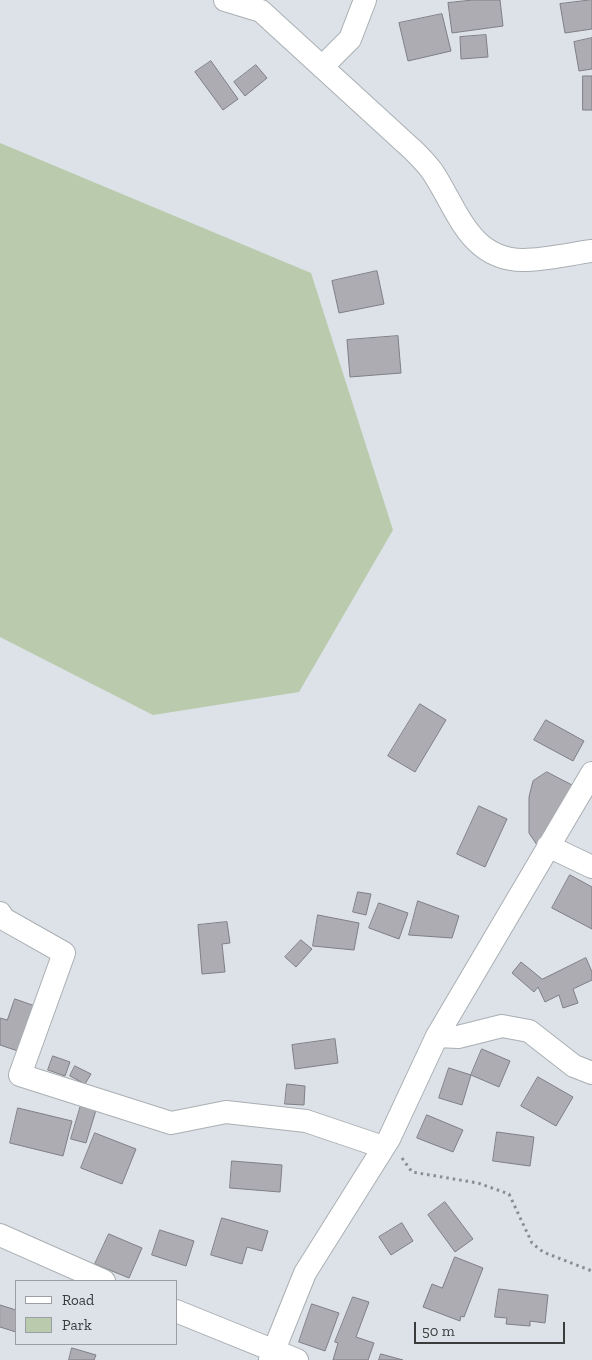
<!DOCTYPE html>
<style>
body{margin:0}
#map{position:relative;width:592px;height:1360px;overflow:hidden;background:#dce2e7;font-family:"Zilla Slab",serif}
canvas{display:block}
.legend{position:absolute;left:15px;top:1280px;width:162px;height:65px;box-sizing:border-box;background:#dce2e7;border:1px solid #9b9fa3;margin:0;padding:6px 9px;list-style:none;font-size:15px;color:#393b3d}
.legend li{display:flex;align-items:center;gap:10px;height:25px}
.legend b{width:25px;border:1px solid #9b9fa3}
.scale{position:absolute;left:414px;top:1322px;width:151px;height:22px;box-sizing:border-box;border:2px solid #393b3d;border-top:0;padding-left:6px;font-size:15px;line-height:18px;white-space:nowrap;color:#393b3d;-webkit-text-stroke:4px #dce2e7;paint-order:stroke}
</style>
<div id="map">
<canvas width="592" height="1360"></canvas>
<ul class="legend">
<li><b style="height:6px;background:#fff"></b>Road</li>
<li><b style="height:14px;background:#b9cbac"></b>Park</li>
</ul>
<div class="scale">50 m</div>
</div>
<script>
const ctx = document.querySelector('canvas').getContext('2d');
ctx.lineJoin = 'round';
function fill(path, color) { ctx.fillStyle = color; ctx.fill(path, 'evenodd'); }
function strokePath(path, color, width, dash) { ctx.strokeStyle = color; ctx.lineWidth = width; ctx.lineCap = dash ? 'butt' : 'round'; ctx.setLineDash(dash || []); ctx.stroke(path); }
fill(new Path2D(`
 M0,143L311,273L393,530L299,692L153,715L0,637Z`), '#b9cbac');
const building = new Path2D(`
 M473,0H500L503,26L452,33L448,3Z
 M592,0V29L565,33L560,4Z
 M442,14L451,51L408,61L399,23Z
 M486,35L488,57L461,59L460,37Z
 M592,38V69L579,71L574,42Z
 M211,61L238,99L223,110L195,72Z
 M256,65L267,78L245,96L234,82Z
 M583,76H592V110H583Z
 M377,271L384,304L339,313L332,281Z
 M398,336L401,373L350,377L347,340Z
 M420,704L446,720L415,772L388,756Z
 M546,720L584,741L573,761L534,740Z
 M547,772L572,785L539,848L529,833V797L533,781Z
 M479,806L507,819L485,867L457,854Z
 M570,875L592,887V929L552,908Z
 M358,892L371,894L366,915L353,912Z
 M418,901L459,916L452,938L409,935Z
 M379,903L408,913L399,939L369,928Z
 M318,915L359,923L354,950L313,946Z
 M227,922L230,943L222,944L225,972L202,974L198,925Z
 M301,940L312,949L296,967L285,957Z
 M586,958L592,972V980L573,989L578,1003L563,1008L559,995L545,1002L538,987L534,992L512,973L521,962L542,979Z
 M15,999L35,1006L18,1051L0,1045V1018L7,1020Z
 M335,1039L338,1063L295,1069L292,1045Z
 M482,1049L510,1061L499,1087L471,1075Z
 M53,1056L70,1062L65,1076L48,1070Z
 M75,1066L91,1074L85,1084L70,1076Z
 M449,1068L471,1075L462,1105L439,1098Z
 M538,1077L573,1097L556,1126L521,1106Z
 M287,1084L305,1086L304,1105L285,1104Z
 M81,1105L96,1110L86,1143L71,1139Z
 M18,1108L72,1121L63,1156L10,1143Z
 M427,1115L463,1130L453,1152L417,1138Z
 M497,1132L534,1137L530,1166L493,1161Z
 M95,1133L136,1149L122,1184L81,1168Z
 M232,1161L282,1165L280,1192L230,1188Z
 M445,1202L473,1239L455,1252L428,1215Z
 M222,1218L268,1231L262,1251L247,1247L242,1264L211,1255Z
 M402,1223L413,1241L391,1255L379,1237Z
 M160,1230L194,1241L186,1266L152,1255Z
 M109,1234L142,1248L129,1278L95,1264Z
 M455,1257L483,1268L464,1317L461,1316L460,1321L423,1307L432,1284L442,1288Z
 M499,1289L548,1295L545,1323L530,1321V1326L506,1324L507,1318L495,1317Z
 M353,1297L369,1302L356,1337L374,1343L368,1360H333L338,1343L335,1342Z
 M312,1304L339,1313L325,1351L299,1342Z
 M0,1305L16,1310V1332L0,1327Z
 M72,1348L96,1355L94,1360H69Z
 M381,1354L403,1360H379Z`);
fill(building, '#acacb2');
strokePath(building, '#7f7f85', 1);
const minor = new Path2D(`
 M225,0L261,11L414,151C420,157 427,164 432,171C457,208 469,260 523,260C546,260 570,254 592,251
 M322,67L350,39L365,0
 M548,846L592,867
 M0,913L4,919L64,953L20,1075L171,1123L226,1112L306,1121L383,1147
 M437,1036L458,1037L502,1026L529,1031L574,1066L592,1073
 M0,1235L104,1281
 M176,1311L297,1360
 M270,1360L305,1273L389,1139L437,1036L592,773`);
strokePath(minor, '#a9afb3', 24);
strokePath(new Path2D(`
 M402,1158L412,1172L478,1183L509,1194L532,1243L543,1252L592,1271`), '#898d90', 3, [2.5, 4]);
strokePath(minor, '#fff', 22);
</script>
